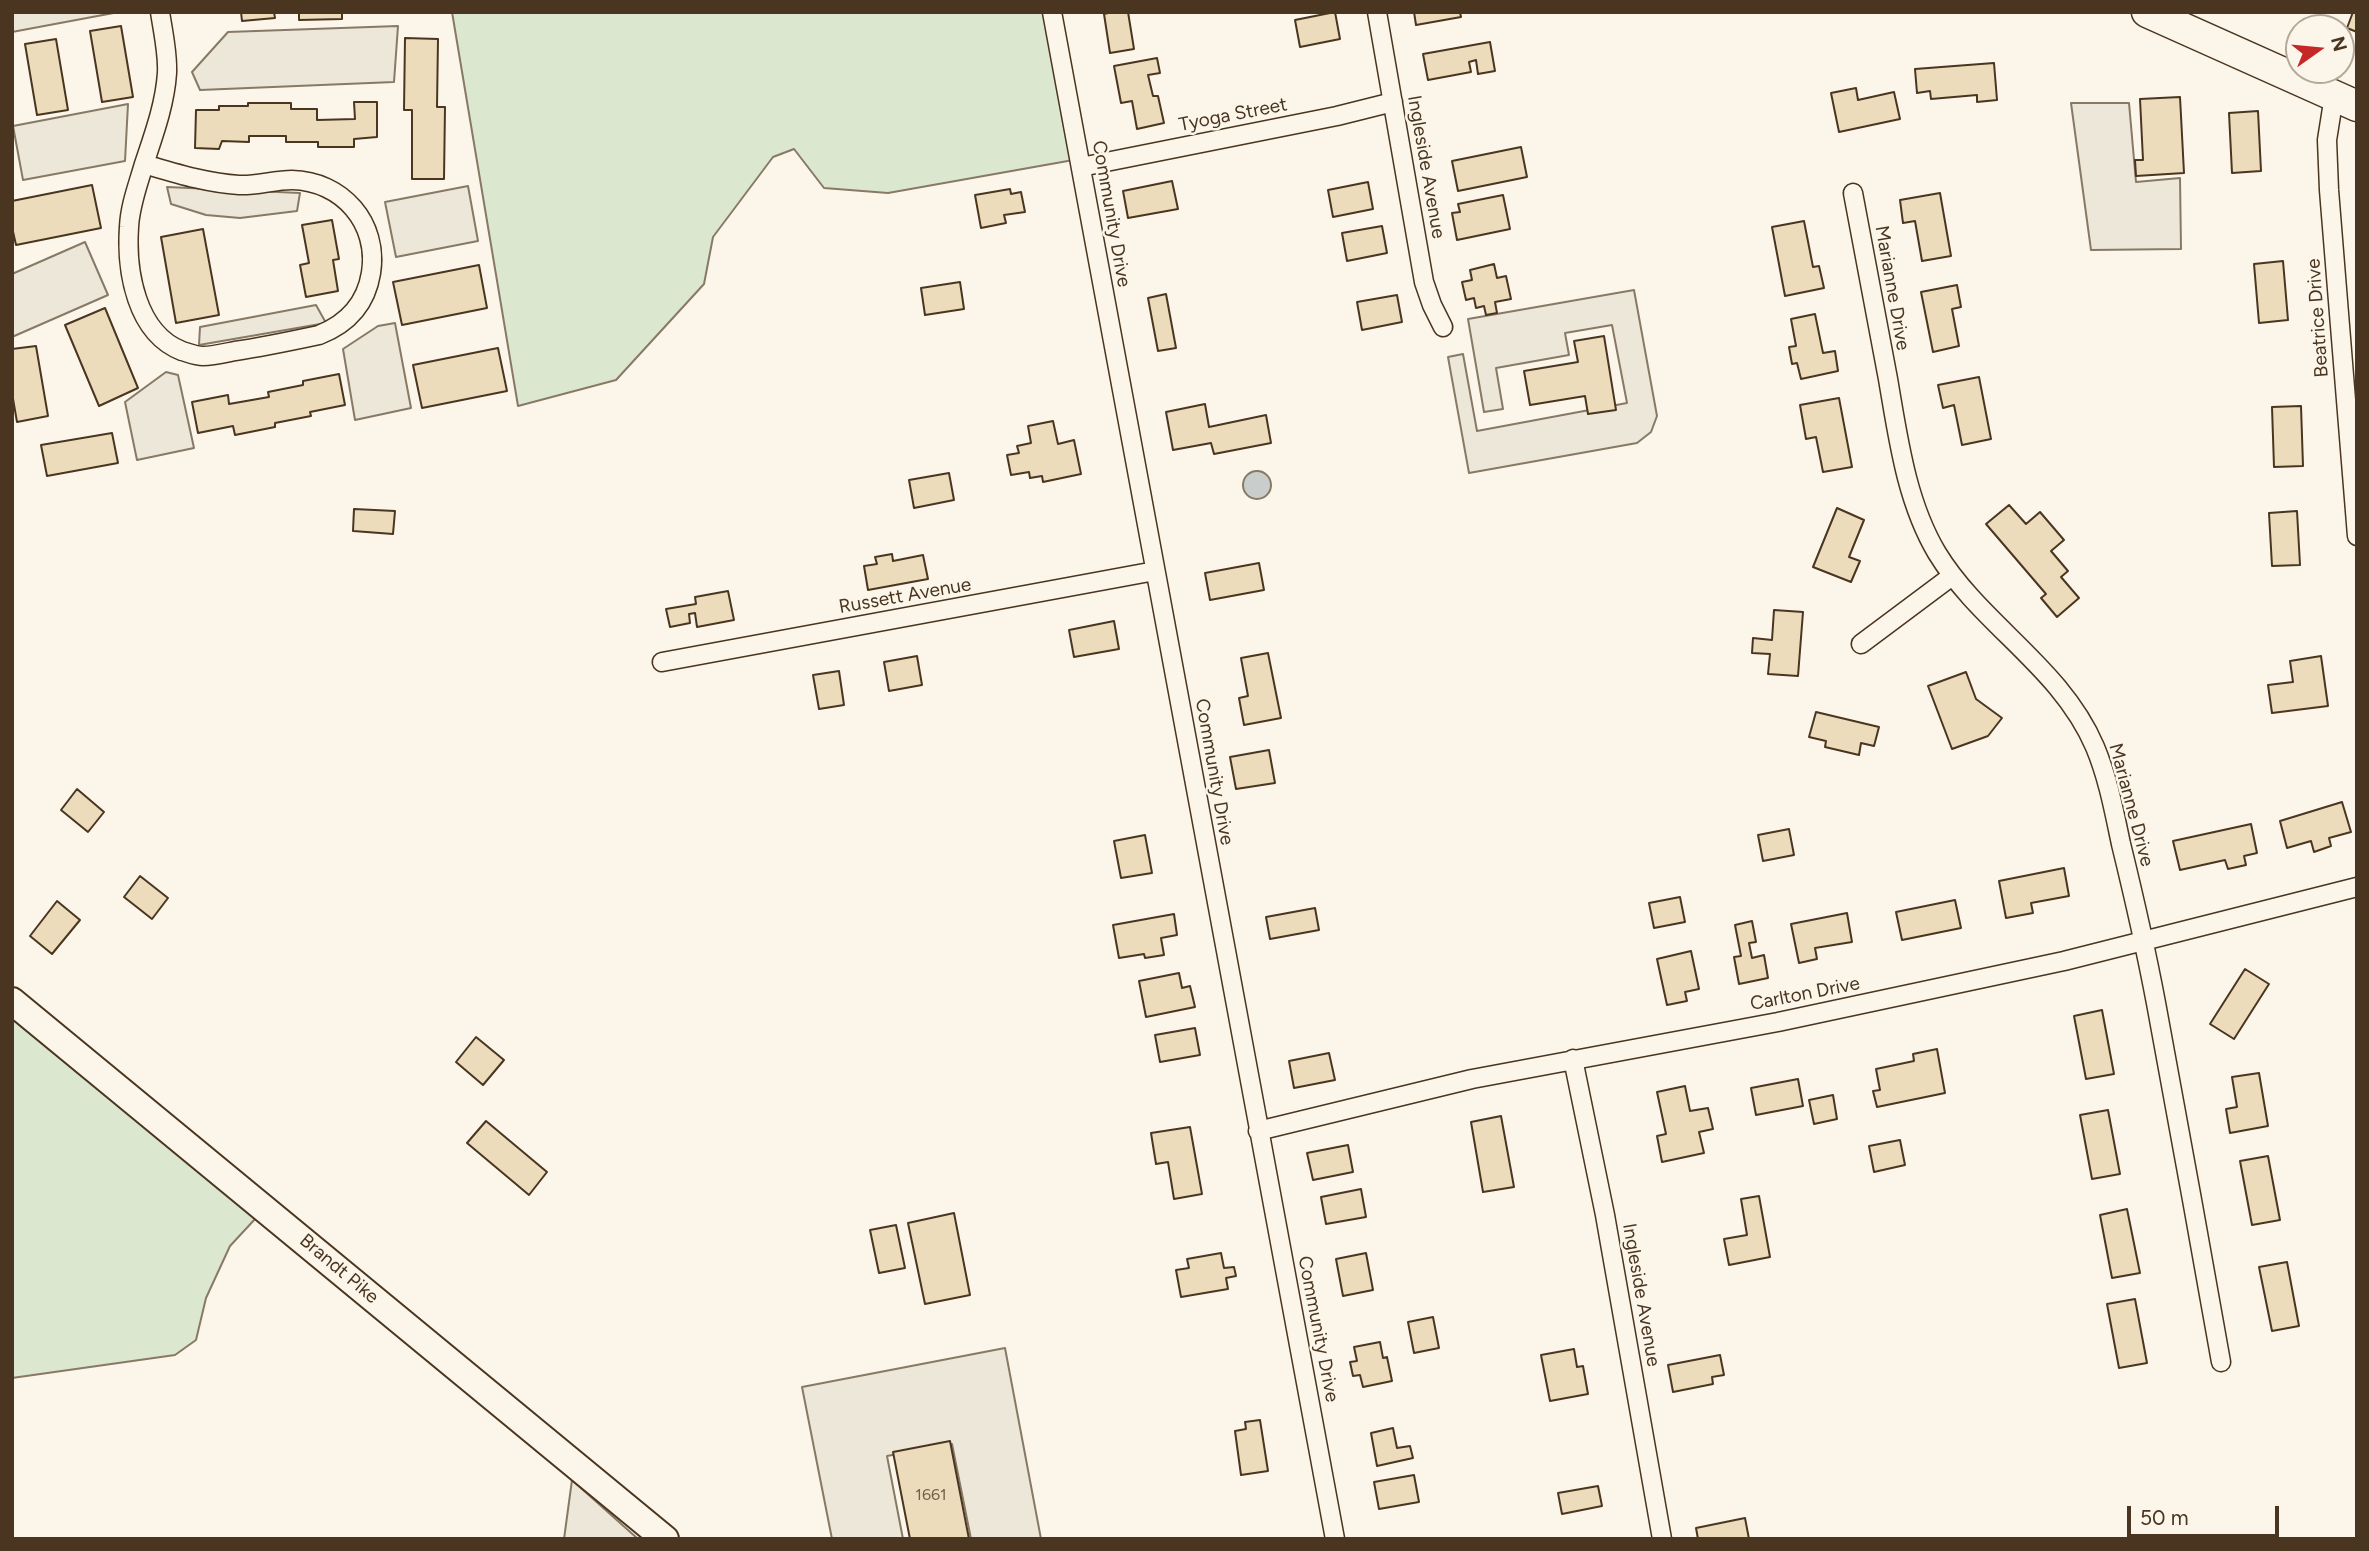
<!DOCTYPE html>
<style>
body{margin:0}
#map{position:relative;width:2369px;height:1551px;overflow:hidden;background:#fbf6e9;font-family:Figtree,sans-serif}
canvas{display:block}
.frame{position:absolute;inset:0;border:14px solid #4a3520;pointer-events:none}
.north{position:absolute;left:2285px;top:14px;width:70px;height:70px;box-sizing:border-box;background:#fbf6e9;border:2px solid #b4a999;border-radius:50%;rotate:75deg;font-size:19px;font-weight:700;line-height:28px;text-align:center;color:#4a3520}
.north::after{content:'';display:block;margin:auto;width:24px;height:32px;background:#c62828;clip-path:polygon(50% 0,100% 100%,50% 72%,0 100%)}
.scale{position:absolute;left:2127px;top:1506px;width:152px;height:32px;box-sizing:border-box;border:4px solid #4a3520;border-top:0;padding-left:9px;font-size:21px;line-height:24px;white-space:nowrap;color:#4a3520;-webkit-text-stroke:5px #fbf6e9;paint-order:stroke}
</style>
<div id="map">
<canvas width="2369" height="1551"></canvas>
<div class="frame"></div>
<div class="north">N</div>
<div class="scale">50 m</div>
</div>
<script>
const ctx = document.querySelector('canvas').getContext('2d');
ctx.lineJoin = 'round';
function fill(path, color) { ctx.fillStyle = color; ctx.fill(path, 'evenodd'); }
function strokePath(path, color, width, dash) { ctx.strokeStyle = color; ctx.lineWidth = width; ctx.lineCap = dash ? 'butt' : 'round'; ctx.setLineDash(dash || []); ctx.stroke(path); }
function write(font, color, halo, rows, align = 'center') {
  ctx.font = font + ' Figtree,sans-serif'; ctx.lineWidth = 5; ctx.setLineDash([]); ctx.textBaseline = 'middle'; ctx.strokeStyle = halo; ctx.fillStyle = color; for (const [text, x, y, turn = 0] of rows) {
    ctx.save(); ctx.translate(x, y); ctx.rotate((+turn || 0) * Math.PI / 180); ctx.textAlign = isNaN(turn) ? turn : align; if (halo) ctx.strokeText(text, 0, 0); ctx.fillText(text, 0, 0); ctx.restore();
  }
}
const green = new Path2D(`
 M452,12H1052L1079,159L888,193L824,188L794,149L773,157L713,237L704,284L616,380L518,406Z
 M12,1019L256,1218L230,1246L206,1298L196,1340L175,1355L12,1378Z`);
fill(green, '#dce7d0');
strokePath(green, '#887966', 2);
const parking = new Path2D(`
 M12,12H119L12,32Z
 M398,26L394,82L200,90L192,72L228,32Z
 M2071,103H2129L2136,182L2180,178L2181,249L2091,250Z
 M128,104L125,161L23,180L13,126Z
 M468,186L478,241L396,257L385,202Z
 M167,187L300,193L297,211L240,218L206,215L171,204Z
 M85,242L108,295L12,337V274Z
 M1634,290L1657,416L1651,432L1637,443L1469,473L1448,357L1463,354L1477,431L1627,403L1612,325L1565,333L1569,355L1496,368L1503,409L1484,412L1468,319Z
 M316,305L326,323L199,345L200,327Z
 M395,323L411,408L355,420L343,349L378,326Z
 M166,372L178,375L194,448L137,460L125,402Z
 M1005,1348L1041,1539H971L952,1444L887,1456L903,1539H832L802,1387Z
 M572,1480L638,1539H564Z`);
fill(parking, '#ede7d9');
strokePath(parking, '#887966', 2);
const water = new Path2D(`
 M1243 485a14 14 0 1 1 28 0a14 14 0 1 1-28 0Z`);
fill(water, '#c9cecd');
strokePath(water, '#887966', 2);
const building = new Path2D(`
 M241,12H274L275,18L242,21Z
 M299,12H342V19L299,20Z
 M1112,12H1128L1134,49L1110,53L1104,14Z
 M1335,12L1340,39L1300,47L1295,20Z
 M1414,12H1460L1461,17L1416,25Z
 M2353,12H2357V32L2347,28Z
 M121,26L133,97L102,102L90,31Z
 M405,38L438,39L437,107H445L444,179H412V110H404Z
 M56,39L68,110L37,115L25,44Z
 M1490,42L1495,71L1478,74L1476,60L1469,62L1471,72L1428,80L1423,54Z
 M1157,58L1160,73L1148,75L1153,96H1158L1164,123L1137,129L1132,101L1121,103L1114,66Z
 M1994,63L1997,100L1977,102V95L1931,99L1930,91L1917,93L1915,69Z
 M1856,88L1858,100L1894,92L1900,119L1839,132L1831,93Z
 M2180,97L2184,173L2136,176L2135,160H2143L2140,99Z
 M354,102H377V137L354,139V147H318V142H286V136H249V142L222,141L219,149L195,148L196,110H219V106H248V103H291V109H317V120L355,119Z
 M2258,111L2261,171L2232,173L2229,113Z
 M1521,147L1527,177L1458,191L1452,161Z
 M1172,181L1178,209L1128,218L1123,191Z
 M1368,182L1373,209L1333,217L1328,190Z
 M92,185L101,228L16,245L12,227V201Z
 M1010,189L1011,194L1021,192L1025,212L1004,215L1006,223L981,228L975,195Z
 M1940,193L1951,256L1922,261L1915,221L1903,223L1900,200Z
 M1503,195L1510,229L1457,240L1452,213L1460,212L1458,204Z
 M332,220L339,259L333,260L338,291L306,297L300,265L309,263L302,225Z
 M1804,221L1813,267L1819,266L1824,288L1785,296L1772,227Z
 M1382,226L1387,253L1347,261L1342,233Z
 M203,229L219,315L176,323L161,237Z
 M2283,261L2288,320L2259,323L2254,264Z
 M1494,264L1497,278L1506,276L1511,299L1495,302L1497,313L1486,315L1484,306L1476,308L1474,298L1466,300L1462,282L1472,280L1470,270Z
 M479,265L487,308L402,325L393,282Z
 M960,282L964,309L925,315L921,288Z
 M1957,285L1961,307L1952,309L1959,346L1933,352L1921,292Z
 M1166,294L1176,348L1158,351L1148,298Z
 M1397,295L1402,322L1362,330L1357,302Z
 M105,308L138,388L99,406L65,325Z
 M1815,314L1823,353L1835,351L1838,371L1801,379L1797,363L1792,364L1789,347L1796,346L1791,319Z
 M1604,336L1616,410L1588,414L1585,396L1530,405L1524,371L1578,362L1574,341Z
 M36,346L48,416L17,422L12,393V349Z
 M498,348L507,391L422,408L413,365Z
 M339,374L345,405L310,412L311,416L275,423V427L235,435L233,426L198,433L192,402L228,395L229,404L269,397L268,392L303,385V381Z
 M1979,377L1991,439L1962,445L1954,405L1943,408L1938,385Z
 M1839,398L1852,467L1823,472L1816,437L1806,439L1800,405Z
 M1205,404L1209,427L1266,415L1271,443L1214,454L1211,443L1173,450L1166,412Z
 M2301,406L2303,466L2274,467L2272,407Z
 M1053,421L1058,444L1074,440L1081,474L1043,482L1042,476L1030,478L1029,472L1011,475L1007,455L1019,453L1017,446L1031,443L1028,426Z
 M112,433L118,463L47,476L41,445Z
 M949,473L954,500L914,508L909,480Z
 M2009,505L2026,524L2040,512L2064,540L2051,551L2068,571L2061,577L2079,598L2057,617L2041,598L2046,594L1986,524Z
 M1837,508L1864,520L1849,557L1860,561L1851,582L1813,567Z
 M354,509L395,511L393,534L353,531Z
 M2297,511L2300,565L2272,566L2269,513Z
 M892,554L893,561L923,555L928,579L868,590L864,566L877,564L875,557Z
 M1259,563L1264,590L1210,600L1205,573Z
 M728,591L734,620L697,627L695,613L689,614L690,623L670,627L666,609L696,604L695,597Z
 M1774,610L1803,612L1798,676L1768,674L1770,654L1752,653L1753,638L1772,640Z
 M1114,621L1119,649L1074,657L1069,630Z
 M1268,653L1281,718L1244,725L1239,698L1248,696L1241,658Z
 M917,656L922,685L889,691L884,662Z
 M2321,656L2328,706L2272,713L2268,685L2293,682L2290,661Z
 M839,671L844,705L819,709L813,675Z
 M1966,672L1976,699L2002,718L1988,736L1952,749L1928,686Z
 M1816,712L1879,727L1874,746L1861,743L1859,755L1825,747L1826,741L1809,737Z
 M1269,750L1275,783L1236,789L1230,757Z
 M77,789L104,812L88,832L61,810Z
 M2342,802L2351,832L2329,838L2331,846L2314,852L2311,841L2287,848L2280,821Z
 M2251,824L2257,853L2244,856L2246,865L2228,869L2225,860L2180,870L2173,841Z
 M1789,829L1794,855L1763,861L1758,835Z
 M1145,835L1152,873L1121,878L1114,841Z
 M2064,868L2069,896L2031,903L2033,913L2006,918L1999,881Z
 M140,876L168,898L152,919L124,897Z
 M1680,897L1685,922L1654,928L1649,903Z
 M1955,900L1961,928L1902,940L1896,912Z
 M57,901L80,920L52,954L30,936Z
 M1315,908L1319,930L1270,939L1266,917Z
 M1847,913L1852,942L1815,948L1817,959L1799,963L1791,924Z
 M1174,914L1177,935L1161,938L1164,955L1145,958L1144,954L1119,958L1113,925Z
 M1752,921L1756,942L1749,943L1752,958L1764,955L1768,978L1739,984L1734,957L1741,956L1735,925Z
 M1691,951L1699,989L1685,992L1687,1001L1667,1005L1657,959Z
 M2245,969L2269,984L2234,1039L2210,1024Z
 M1179,973L1182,988L1190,986L1195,1007L1146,1017L1139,981Z
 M2102,1010L2114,1074L2086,1079L2074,1016Z
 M1195,1028L1200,1055L1160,1062L1155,1035Z
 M476,1037L504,1060L483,1085L456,1062Z
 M1937,1049L1945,1093L1877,1107L1873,1091L1880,1090L1876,1069L1914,1061L1913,1054Z
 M1329,1053L1335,1080L1294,1088L1289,1061Z
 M2259,1073L2268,1126L2230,1133L2226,1109L2237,1107L2232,1077Z
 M1798,1079L1803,1106L1756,1115L1751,1088Z
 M1685,1086L1690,1111L1708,1108L1713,1129L1699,1132L1704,1153L1662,1162L1657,1136L1666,1134L1657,1092Z
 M1833,1095L1837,1119L1814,1124L1809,1100Z
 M2108,1110L2120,1174L2092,1179L2080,1115Z
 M1501,1116L1514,1187L1483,1192L1471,1122Z
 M486,1121L547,1172L529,1195L467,1143Z
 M1190,1127L1202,1194L1174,1199L1168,1162L1156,1164L1151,1133Z
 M1900,1140L1905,1165L1874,1172L1869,1146Z
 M1348,1145L1353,1172L1313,1180L1307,1153Z
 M2268,1156L2280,1220L2252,1225L2240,1161Z
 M1361,1189L1366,1217L1326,1224L1321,1197Z
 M1759,1196L1770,1257L1729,1265L1724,1239L1747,1235L1741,1199Z
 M2127,1209L2140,1273L2112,1278L2100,1215Z
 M954,1213L970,1295L925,1304L908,1223Z
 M896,1225L905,1268L879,1273L870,1230Z
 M1221,1253L1224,1268L1234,1267L1236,1276L1226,1278L1228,1289L1181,1297L1176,1270L1189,1268L1187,1259Z
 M1366,1253L1373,1290L1343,1296L1336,1259Z
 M2287,1262L2299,1326L2272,1331L2259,1267Z
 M2135,1299L2147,1363L2119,1368L2107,1304Z
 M1433,1317L1439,1348L1414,1353L1408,1322Z
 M1380,1342L1383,1358L1387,1357L1392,1381L1363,1387L1360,1375L1353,1376L1350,1362L1357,1361L1354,1347Z
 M1574,1349L1577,1367L1583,1366L1588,1394L1550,1401L1541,1355Z
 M1720,1355L1724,1375L1712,1377L1713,1384L1673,1392L1668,1365Z
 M1260,1420L1268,1471L1241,1475L1235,1431L1246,1429L1245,1422Z
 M1393,1428L1397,1448L1410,1446L1413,1458L1377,1466L1371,1433Z
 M950,1441L969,1539H910L893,1452Z
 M1414,1475L1419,1502L1379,1509L1374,1482Z
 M1598,1486L1602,1506L1562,1514L1558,1493Z
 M1745,1518L1749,1539H1698L1696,1528Z`);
fill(building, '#ecdcbc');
strokePath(building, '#4a3520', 2);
const street = new Path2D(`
 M1052,12L1335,1539
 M1377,12L1424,282L1432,305L1443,327
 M2334,96L2327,140L2329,190L2357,536
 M144,164C175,173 206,183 239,185C256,186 274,180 292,180C342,181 379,223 371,273C366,304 347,324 319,335C291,341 263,347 235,351C225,353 213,356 203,356C196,356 189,353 182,351C136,333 126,271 129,227C130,205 138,185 144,164Z
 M144,164C154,134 165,104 167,73C168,53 163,32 160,12
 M1081,167L1337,116L1393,102
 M1853,193C1865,255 1876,317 1888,379C1898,437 1906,501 1937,553C1981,625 2061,667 2095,747C2108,778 2114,811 2121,844C2134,897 2146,950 2156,1003C2178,1123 2200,1242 2221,1362
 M1861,644L1952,576
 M662,662L1155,571
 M1573,1059L1605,1215L1662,1539
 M1258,1131L1472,1079L1778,1022L2064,961L2357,887`);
const secondary = new Path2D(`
 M12,1001L665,1539`);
const primary = new Path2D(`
 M2147,12L2357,106`);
strokePath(street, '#4a3520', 21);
strokePath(secondary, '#4a3520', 30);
strokePath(primary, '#4a3520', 33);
strokePath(street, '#fbf6e9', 18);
strokePath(secondary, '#fbf6e9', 26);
strokePath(primary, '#fbf6e9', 30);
write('16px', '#725f47', null, [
 ["1661",931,1495]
]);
write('19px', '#4a3520', '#fbf6e9', [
 ["Tyoga Street",1233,115,-11],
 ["Ingleside Avenue",1426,167,80],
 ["Community Drive",1111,214,80],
 ["Marianne Drive",1892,288,80],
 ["Beatrice Drive",2318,318,-94],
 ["Russett Avenue",905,596,-10],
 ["Community Drive",1214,772,80],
 ["Marianne Drive",2131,805,75],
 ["Carlton Drive",1805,994,-11],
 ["Brandt Pike",339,1269,40],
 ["Ingleside Avenue",1641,1295,80],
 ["Community Drive",1318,1329,79]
]);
</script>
